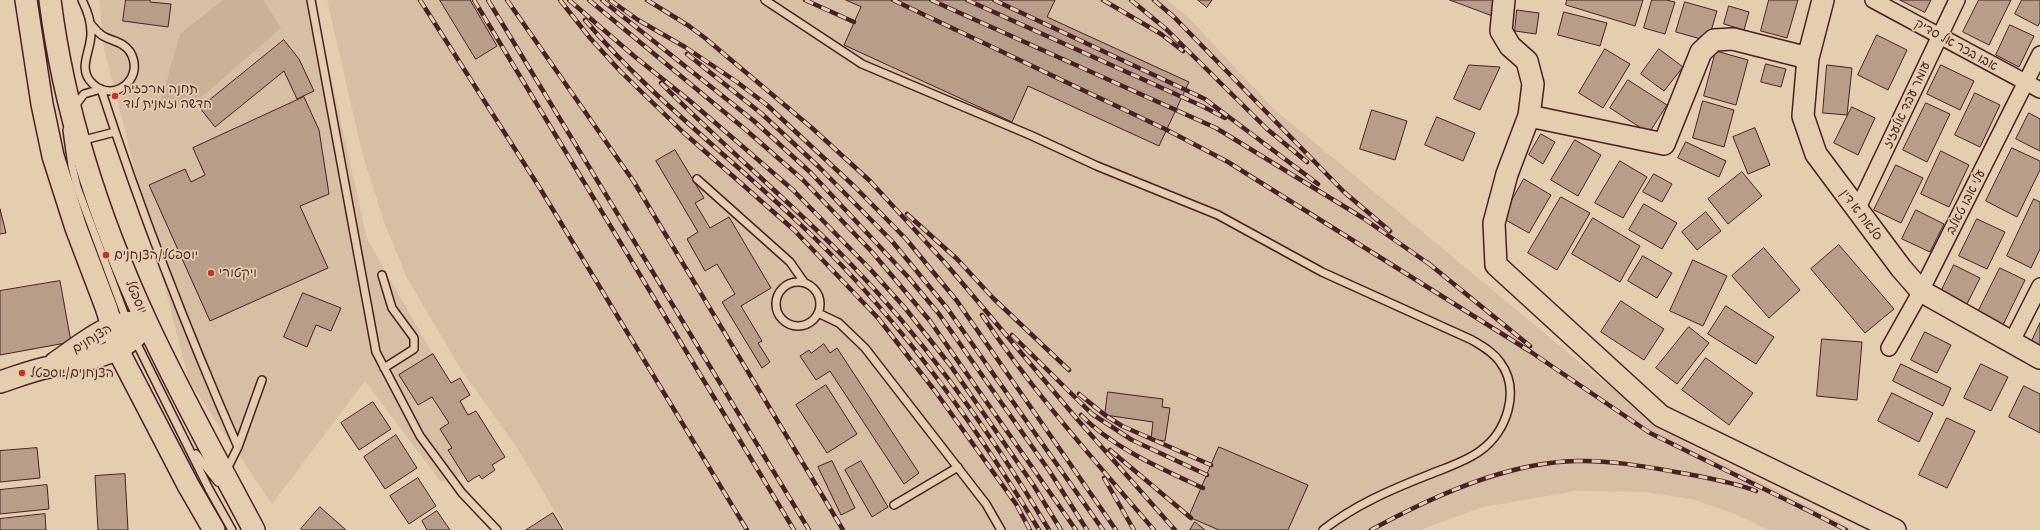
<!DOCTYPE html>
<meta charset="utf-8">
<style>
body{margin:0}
canvas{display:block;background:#e3cead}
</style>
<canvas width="2040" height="530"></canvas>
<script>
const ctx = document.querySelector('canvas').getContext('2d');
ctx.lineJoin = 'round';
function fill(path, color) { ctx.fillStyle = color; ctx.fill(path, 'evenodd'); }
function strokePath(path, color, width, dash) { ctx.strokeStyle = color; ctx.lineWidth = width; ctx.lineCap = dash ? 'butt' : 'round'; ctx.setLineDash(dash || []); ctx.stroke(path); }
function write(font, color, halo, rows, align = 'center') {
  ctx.font = font + ' Delius,"Playpen Sans Hebrew",sans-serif'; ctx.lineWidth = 3.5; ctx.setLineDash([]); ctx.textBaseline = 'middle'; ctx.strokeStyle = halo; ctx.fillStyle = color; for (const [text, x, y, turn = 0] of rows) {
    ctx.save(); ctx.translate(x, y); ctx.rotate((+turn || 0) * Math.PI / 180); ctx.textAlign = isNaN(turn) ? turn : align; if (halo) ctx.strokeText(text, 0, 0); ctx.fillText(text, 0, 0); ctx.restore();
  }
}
fill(new Path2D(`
 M99,0H314L367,239L424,339L499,463L441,482L365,381L272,504L189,381L104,49Z
 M327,0H1167L1189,18L1273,108L1590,371L1657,422L1686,443L1855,530H1769L1735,514L1695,500L1646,492L1575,491L1483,507L1420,530H566L516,446L462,371L407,278L384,222L362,152Z`), '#d6bfa2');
fill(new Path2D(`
 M223,0H263L281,28L189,108L161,100L180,34Z`), '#cab298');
const building = new Path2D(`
 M126,0H150V2L171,4L168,27L123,21Z
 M440,0H470L497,46L476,59Z
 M846,0H1055L1047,17L1189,82L1159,146L1028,86L1012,122L844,45L861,7Z
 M1198,0H1212L1207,7Z
 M1450,0H1496L1491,15Z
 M1567,0H1643L1635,26L1566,5Z
 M1652,0H1666L1675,2L1665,34L1644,28Z
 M1769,0H1798L1787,38L1761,31Z
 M1900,0H1931L1925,12Z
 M1979,0H2011L1989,45L1963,32Z
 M2022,0H2040V22L2038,26L2015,14Z
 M1685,2L1717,11L1708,41L1676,32Z
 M1729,6L1749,12L1744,30L1724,24Z
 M1517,10L1539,13L1536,34L1515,31Z
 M1564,12L1607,23L1600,46L1558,35Z
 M2010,25L2034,36L2019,67L1996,55Z
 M1877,35L1907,50L1888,90L1858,75Z
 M284,40L299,59L314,91L297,99L284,71L215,127L200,108Z
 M1605,49L1630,64L1603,108L1579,93Z
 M1659,49L1683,67L1664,91L1641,74Z
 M1716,51L1748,60L1736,105L1704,96Z
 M1766,64L1786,69L1781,87L1761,82Z
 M1469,65L1500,67L1480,110L1454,99Z
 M1827,65L1852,68L1847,115L1823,113Z
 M1941,65L1974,81L1960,110L1927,94Z
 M1628,80L1667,105L1649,133L1610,108Z
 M1975,93L2000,105L1980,147L1955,135Z
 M304,97L319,130L329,194L300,206L328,268L210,321L149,185L185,169L191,182L205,175L193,148Z
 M1703,101L1734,110L1724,147L1693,138Z
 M1926,103L1950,114L1927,162L1903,150Z
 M1852,107L1875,118L1858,155L1834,143Z
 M1372,110L1407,121L1395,160L1360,149Z
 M2029,113L2040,119V151L2016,139Z
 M1437,117L1475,133L1463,161L1425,145Z
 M1755,128L1770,165L1748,174L1733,137Z
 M1541,134L1555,142L1543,164L1529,155Z
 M1575,140L1601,155L1578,196L1551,180Z
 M1686,142L1726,161L1719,177L1678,158Z
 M2012,148L2040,161V170L2017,217L1986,201Z
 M675,150L704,198L695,203L710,228L729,217L771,288L741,306L762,341L758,343L770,362L762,368L722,302L735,294L717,264L705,271L687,239L698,232L656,161Z
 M1941,151L1969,165L1949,207L1921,194Z
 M1620,161L1647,177L1623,218L1595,203Z
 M1896,165L1923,178L1901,223L1874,210Z
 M1742,172L1762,196L1728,224L1708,199Z
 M1654,174L1672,184L1662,202L1643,192Z
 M1524,179L1551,195L1529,233L1502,218Z
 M1561,197L1590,213L1557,270L1528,253Z
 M2034,199L2040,202V249L2031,268L2007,256Z
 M1644,204L1677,223L1662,249L1629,230Z
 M0,209L6,233L0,234Z
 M1916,210L1944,224L1930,252L1902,239Z
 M1706,212L1721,231L1697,250L1682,232Z
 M1593,218L1640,246L1620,282L1572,254Z
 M1977,219L2005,232L1987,269L1959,256Z
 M1839,245L1894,309L1865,333L1811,269Z
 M1764,248L1800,290L1769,318L1732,276Z
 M1643,256L1672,273L1657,298L1628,281Z
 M1693,260L1727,276L1703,326L1670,311Z
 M1954,265L1980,278L1963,312L1937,300Z
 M2000,268L2025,280L2002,327L1977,314Z
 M60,281L71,342L0,355V291Z
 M303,293L341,308L331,331L316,325L307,347L284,337Z
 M1621,301L1664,329L1644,360L1601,332Z
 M1726,306L1774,337L1756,364L1708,334Z
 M2040,323V350L2030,345Z
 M1689,327L1709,343L1677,384L1656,368Z
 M1925,332L1951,345L1937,373L1911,360Z
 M1822,339L1862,342L1857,400L1817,396Z
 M824,344L830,353L837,348L919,473L904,484L830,371L816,380L800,356L809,350L811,353Z
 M433,354L451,383L460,378L470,395L460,401L468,415L476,411L505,457L492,465L495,470L482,479L479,475L468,482L448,450L452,448L440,429L449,423L432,397L418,405L399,375Z
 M1706,358L1753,393L1729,425L1682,390Z
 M1901,364L1951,388L1943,406L1893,381Z
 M1981,364L2008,377L1991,411L1964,398Z
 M826,385L857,434L827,453L796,405Z
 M2024,386L2040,394V433L2009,417Z
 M1108,392L1163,399L1162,407L1170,408L1165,441L1151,439L1153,422L1105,415Z
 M1892,393L1933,413L1919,442L1878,421Z
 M373,402L391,429L359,450L341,423Z
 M1947,418L1975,431L1947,488L1919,475Z
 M396,435L417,468L385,489L364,457Z
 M1219,447L1308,485L1288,530H1219L1189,517Z
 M37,448L40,478L0,482V451Z
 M832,461L855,508L841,515L818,467Z
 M861,461L888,507L872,517L845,470Z
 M125,474L128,530H98L95,476Z
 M418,478L436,506L409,524L390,496Z
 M47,485L49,509L0,514V490Z
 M320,507L346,530H303L301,529Z
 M437,511L450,530H427L422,521Z
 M553,513L563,530H526Z
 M45,514L46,530H0V519Z
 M1195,522L1205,530H1190Z`);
fill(building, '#b89d89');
strokePath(building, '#4a1f2b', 1);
const lane = new Path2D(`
 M82,0C87,10 91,21 91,32C92,50 76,69 93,84C97,88 103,91 110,91C118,91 126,86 130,80C138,68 134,52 123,45C117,41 110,40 103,36C98,33 94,28 90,23
 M311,0L376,352L420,436L462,493L497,530
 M765,0L862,64L1030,135L1097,166L1218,215L1322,272L1472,340C1482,346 1493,352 1500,362C1521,390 1507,432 1480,451C1465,462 1445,468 1428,475C1390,490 1355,505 1323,530
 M101,89C140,209 187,331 238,447
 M74,107L84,94L101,89
 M67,130L72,166L77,187L127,321
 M80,141L115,132
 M697,179L790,262L804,282
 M382,275L392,308L414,338V349L384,368
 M776 304a22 22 0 1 1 44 0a22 22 0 1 1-44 0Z
 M818,313L839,323L865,348L986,504L1001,530
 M135,340L209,489L232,530
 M196,454L218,482
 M226,471L238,447L262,380
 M894,505L958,467`);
const street = new Path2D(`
 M1873,0L2040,90
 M1857,210L1957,0
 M2011,343L2040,286
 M1889,348L1921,291L2040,54`);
const secondary = new Path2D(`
 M26,0L42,104L53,156L76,228L106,307L122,358L188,485L214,530
 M50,0C64,112 100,221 147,323C180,394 218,462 254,530
 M1504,0L1501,31L1510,46L1527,61L1533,84L1529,116L1507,174L1494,223L1496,265L1661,416L1895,530
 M1823,0L1808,58L1803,116L1816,154L1901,268L1921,291L2040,358
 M1529,116L1664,144L1701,52L1714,40L1733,39L1808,58
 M55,363C82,345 112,316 147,323
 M0,382C16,377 33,370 50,367C85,360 125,356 147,323`);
strokePath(lane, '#4a1f2b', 10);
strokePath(street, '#4a1f2b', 18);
strokePath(secondary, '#4a1f2b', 24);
strokePath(lane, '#e3cead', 7);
strokePath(street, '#e3cead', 15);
strokePath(secondary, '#e3cead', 21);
const rail = new Path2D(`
 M420,0L541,190L747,530
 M474,0L794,530
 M488,0L809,530
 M507,0L634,182L843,530
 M560,0L590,38L621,72L684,133L794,230L878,318L935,391L1016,504L1030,530
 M569,0L634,56L690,101L793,190L871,270L905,308L950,365L1034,486L1061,530
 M589,0L746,130L802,179L872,252L930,321L1076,530
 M602,0L754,121L811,173L909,278L939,314L1050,472L1087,530
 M610,0L638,20L685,47L737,82L767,105L855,187L906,239L957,301L1116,530
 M647,0L689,26L705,38L812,128L870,181L947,265L1077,419L1175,530
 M805,0L854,22
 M893,0L1167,130L1228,162L1531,352L1650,433L1809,511
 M931,0L1216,128L1363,218L1432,266
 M967,0L1202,106L1225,118
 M994,0L1205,99L1318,184
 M1103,0L1161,34L1183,51
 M1131,0L1166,29L1267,129L1307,162
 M1154,0L1174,17L1344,192L1390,231
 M585,20C649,96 729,156 800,224C895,313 972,419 1039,530
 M687,54L762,114L818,166L891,240L947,308L1103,530
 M661,83C721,144 787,199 847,260C925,340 992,434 1049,530
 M907,214L957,259L993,298L1069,370
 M1428,263L1530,346
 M982,315C1033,392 1094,460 1154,530
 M1012,335L1092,414L1132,440L1207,475
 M1079,394L1105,415L1122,426L1211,465
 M1081,415C1113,448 1162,469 1203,488
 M1110,450L1191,518
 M1104,478L1134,530
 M1805,509L1846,530
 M1371,530C1431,497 1507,462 1577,461C1612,460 1647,467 1682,473C1707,478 1733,482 1756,491`);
strokePath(rail, '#4a1f2b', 4.5);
strokePath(rail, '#e3cead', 3, [9]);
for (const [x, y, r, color] of [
 [115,96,4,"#c8321e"],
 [106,255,4,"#c8321e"],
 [211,273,4,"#c8321e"],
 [22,373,4,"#c8321e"]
]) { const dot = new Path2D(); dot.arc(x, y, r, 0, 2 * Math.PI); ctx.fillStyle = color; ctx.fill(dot); strokePath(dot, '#e3cead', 1.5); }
write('13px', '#4a1f2b', '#e3cead', [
 ["אבו בכר אל סדיק",1956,45,29],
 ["עומר עבד אלעזיז",1907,105,-65],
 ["עלי אבו טאלב",1966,202,-63],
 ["סלאח א דין",1861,215,53],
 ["יוספטל",136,297,67],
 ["הצנחנים",92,339,-32]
]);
write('13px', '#4a1f2b', '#e3cead', [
 ["תחנה מרכזית",123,89],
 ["חדשה וזמנית לוד",123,104],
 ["יוספטל/הצנחנים",114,255],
 ["ויקטורי",219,273],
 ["הצנחנים/יוספטל",30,373]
], 'left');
</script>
